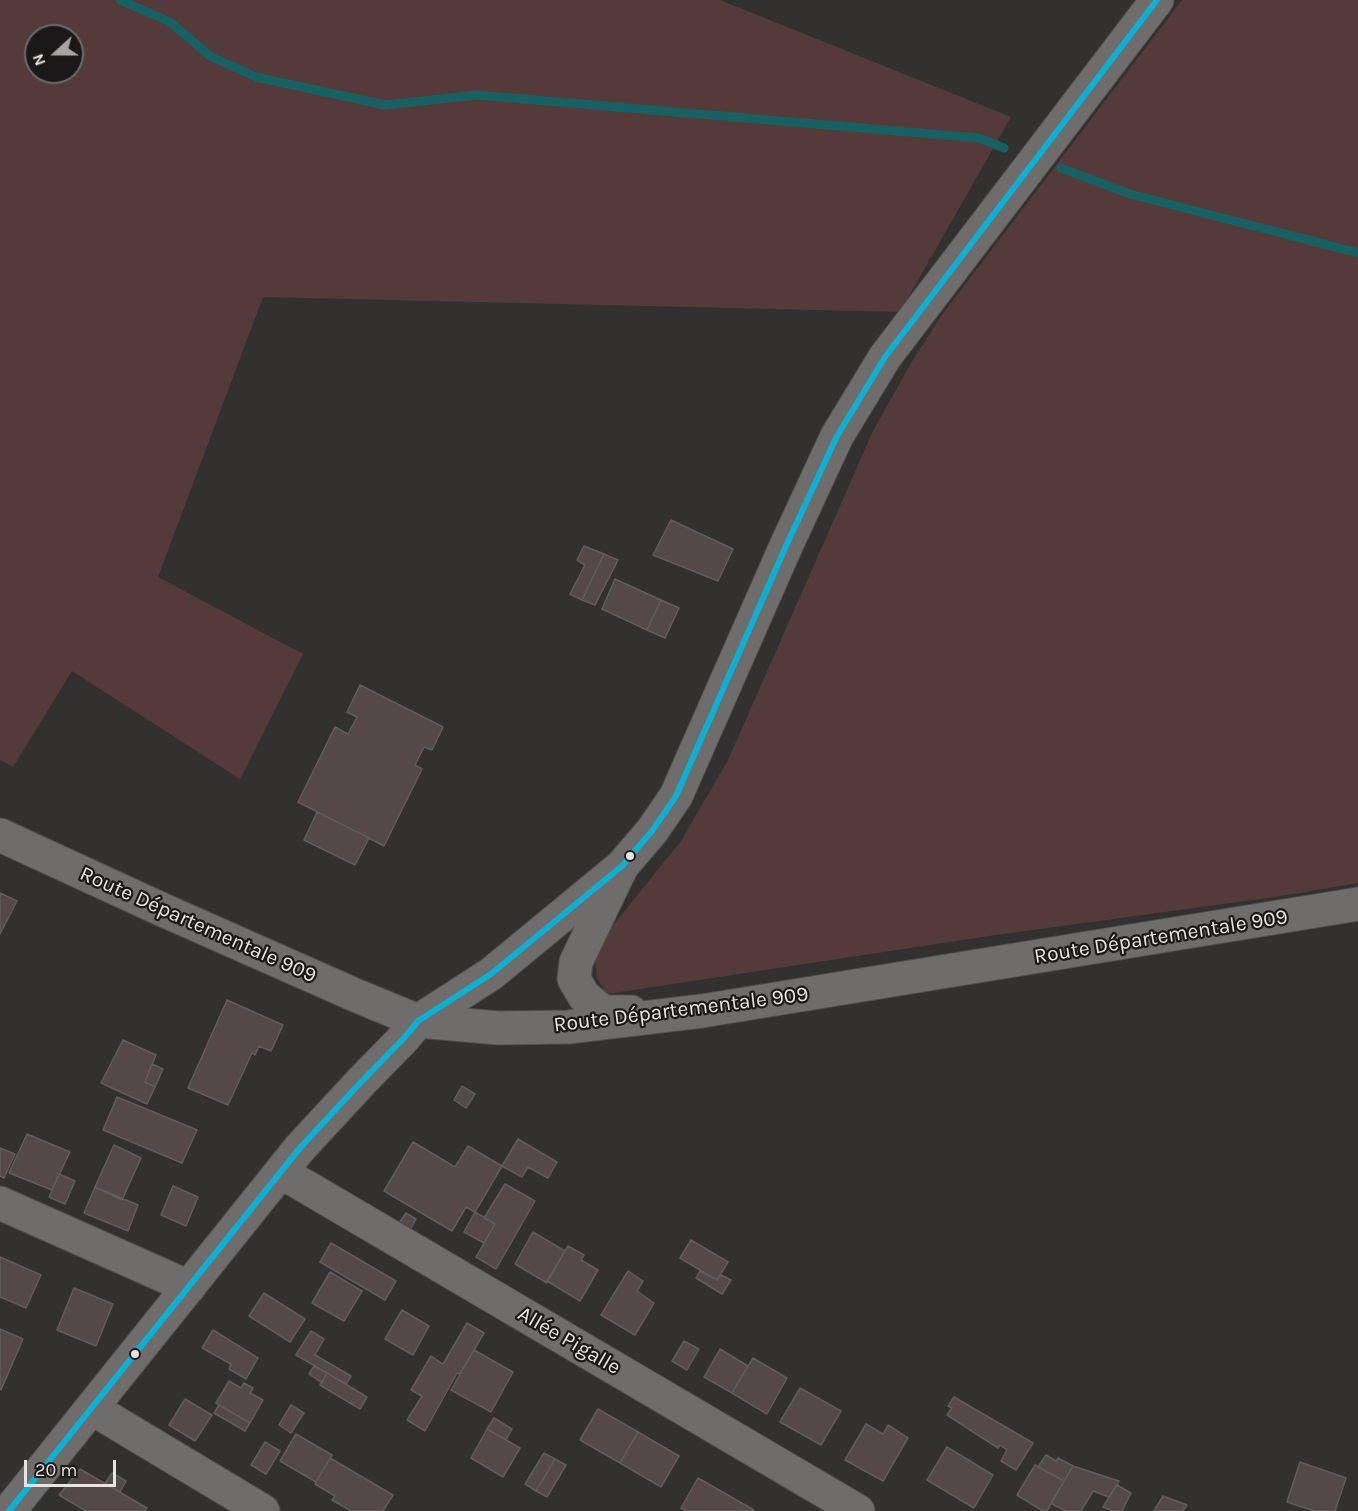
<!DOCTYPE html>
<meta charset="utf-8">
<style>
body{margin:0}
#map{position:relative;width:1358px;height:1511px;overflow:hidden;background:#333030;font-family:Karla,sans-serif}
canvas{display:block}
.north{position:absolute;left:24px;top:24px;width:60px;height:60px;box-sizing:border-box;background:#1a1818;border:2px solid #6c6a6a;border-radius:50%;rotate:249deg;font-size:16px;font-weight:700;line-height:24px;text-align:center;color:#e8e4e4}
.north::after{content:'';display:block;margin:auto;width:21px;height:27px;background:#a9a5a5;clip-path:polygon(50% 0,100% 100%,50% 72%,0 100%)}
.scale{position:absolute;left:24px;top:1460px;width:92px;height:27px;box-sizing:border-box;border:3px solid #e8e4e4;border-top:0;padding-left:8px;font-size:18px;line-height:21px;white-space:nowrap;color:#e8e4e4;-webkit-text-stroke:4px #1a1818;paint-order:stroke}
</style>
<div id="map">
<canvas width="1358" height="1511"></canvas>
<div class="north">N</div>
<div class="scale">20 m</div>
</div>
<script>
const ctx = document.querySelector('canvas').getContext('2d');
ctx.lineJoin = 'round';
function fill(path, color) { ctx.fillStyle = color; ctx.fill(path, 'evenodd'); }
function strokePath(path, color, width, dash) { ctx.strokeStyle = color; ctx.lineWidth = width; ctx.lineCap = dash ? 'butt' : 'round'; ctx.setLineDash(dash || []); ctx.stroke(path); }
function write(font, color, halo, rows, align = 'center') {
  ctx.font = font + ' Karla,sans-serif'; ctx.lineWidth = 4.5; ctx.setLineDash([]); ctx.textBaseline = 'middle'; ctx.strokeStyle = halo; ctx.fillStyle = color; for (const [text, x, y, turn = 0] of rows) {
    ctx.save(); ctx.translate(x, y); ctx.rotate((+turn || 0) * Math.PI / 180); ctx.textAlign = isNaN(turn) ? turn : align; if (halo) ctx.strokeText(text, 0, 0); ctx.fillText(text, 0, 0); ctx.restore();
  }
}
fill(new Path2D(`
 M0,0H720L1011,117L900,312L263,297L158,577L303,654L240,779L72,671L13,767L0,760ZM36,36H72V72H36Z
 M1182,0H1358V883L1275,897L989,936L607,994L597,978L594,949L681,841L728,760L873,431L911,363L941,316Z`), '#553a3a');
strokePath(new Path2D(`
 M120,0L170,22L210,56L256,77L385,105L477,95L979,138L1004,148
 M1061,168L1130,194L1358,253`), '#186062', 9);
const building = new Path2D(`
 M671,520L733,549L718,581L653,555Z
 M584,546L604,554L582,600L570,594L585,565L577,560Z
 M604,554L618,560L595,605L582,600Z
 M615,579L661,600L647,630L602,609Z
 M661,600L679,608L665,638L647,630Z
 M360,685L443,727L432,750L424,747L415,765L422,769L384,846L298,802L335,727L348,734L357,717L347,712Z
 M317,812L369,838L355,865L304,840Z
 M0,893L17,901L0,934Z
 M227,1000L283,1025L271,1051L259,1046L255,1055L252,1053L228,1105L188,1088Z
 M123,1040L156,1055L145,1082L155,1087L147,1104L101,1083Z
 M152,1064L163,1069L155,1087L145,1082Z
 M462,1086L475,1094L466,1108L454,1100Z
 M117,1097L197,1130L182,1163L103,1130Z
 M27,1134L70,1152L52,1190L9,1173Z
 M518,1139L557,1162L548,1178L528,1167L522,1177L502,1166Z
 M413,1142L455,1167L468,1146L502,1166L475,1212L466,1207L452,1231L384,1191Z
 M114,1145L141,1158L122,1200L95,1187Z
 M0,1148L15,1154L4,1178L0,1176Z
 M59,1174L75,1181L65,1204L49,1197Z
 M505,1184L535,1201L496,1269L476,1257L495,1224L484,1218Z
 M173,1186L198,1197L186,1226L161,1215Z
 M95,1187L138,1205L128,1231L84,1213Z
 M475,1212L495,1224L484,1243L464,1232Z
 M406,1213L416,1219L410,1230L399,1223Z
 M533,1232L565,1251L547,1283L515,1264Z
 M691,1240L728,1262L717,1280L680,1258Z
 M331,1243L396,1281L385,1300L320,1262Z
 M568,1246L584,1255L581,1260L598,1270L580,1301L547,1281Z
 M0,1257L41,1275L26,1308L0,1297Z
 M628,1271L643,1281L637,1291L654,1303L635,1335L601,1315Z
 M700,1271L717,1280L721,1275L731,1280L722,1294L696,1278Z
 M330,1272L362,1291L344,1321L312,1303Z
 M74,1288L113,1304L96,1346L57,1330Z
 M264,1293L305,1319L290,1342L249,1316Z
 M402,1310L429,1326L413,1355L385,1339Z
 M467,1323L484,1333L460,1374L457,1373L425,1431L407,1420L422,1396L411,1390L431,1356L443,1364Z
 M0,1329L23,1339L1,1390L0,1389Z
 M213,1330L258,1358L246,1379L229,1369L231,1364L202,1348Z
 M311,1331L324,1339L315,1355L351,1376L346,1384L296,1355Z
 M684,1341L699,1349L687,1370L672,1361Z
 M720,1349L748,1366L732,1393L704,1377Z
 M474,1350L513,1372L491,1412L451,1390Z
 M753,1358L787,1378L767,1414L732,1393Z
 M314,1366L327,1373L322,1383L309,1374Z
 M327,1373L367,1397L360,1409L320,1385Z
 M229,1381L241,1388L244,1383L253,1388L250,1393L263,1400L250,1423L216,1403Z
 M800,1388L841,1411L821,1445L780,1422Z
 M954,1397L1033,1443L1016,1470L1001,1461L1007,1450L1000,1445L998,1448L947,1415L952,1408L948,1406Z
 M185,1399L212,1415L195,1441L169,1425Z
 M219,1405L250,1423L245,1431L214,1413Z
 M291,1405L304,1413L291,1433L279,1425Z
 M598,1409L638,1432L620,1463L580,1440Z
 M494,1418L512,1429L506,1440L487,1429Z
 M866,1424L883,1434L888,1425L908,1438L883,1481L845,1460Z
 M487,1429L520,1448L503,1477L471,1458Z
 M638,1432L679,1456L661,1487L620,1463Z
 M296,1434L332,1455L316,1482L280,1461Z
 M265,1442L280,1451L266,1474L251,1465Z
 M947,1447L993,1475L974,1508L927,1480Z
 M544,1453L555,1459L536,1491L525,1484Z
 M1046,1455L1056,1461L1058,1458L1073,1466L1064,1481L1038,1467Z
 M330,1458L393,1495L383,1511H351L332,1500L335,1496L315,1484Z
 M555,1459L566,1465L547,1497L536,1491Z
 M1300,1462L1346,1478L1335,1511H1314L1287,1502Z
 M1035,1465L1064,1481L1047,1511H1043L1017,1495Z
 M1073,1466L1119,1481L1109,1497L1093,1491L1081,1511H1065L1051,1503Z
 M80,1469L147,1508L145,1511H86L59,1495Z
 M112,1473L126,1481L120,1492L105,1484Z
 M698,1478L754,1510L753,1511H686L681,1508Z
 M1117,1485L1131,1493L1122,1511H1112L1103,1507Z
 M1163,1496L1187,1505L1183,1511H1154Z`);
fill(building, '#544849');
strokePath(building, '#5f5d5d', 1.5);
const minor = new Path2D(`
 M418,1021L491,974L622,866L652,831L676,796L786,546L837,436L885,357L1157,0
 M281,1172L858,1511
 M0,1203L189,1287
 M93,1409L263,1511`);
const tertiary = new Path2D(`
 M9,1511L299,1149L361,1082L404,1038L418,1021`);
const secondary = new Path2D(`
 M0,835L163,910L355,995L418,1021L499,1028L568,1027L702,1011L1358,904
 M622,866L576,962L574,979L584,996L603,1012H631`);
strokePath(minor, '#504d4d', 35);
strokePath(tertiary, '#504d4d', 35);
strokePath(secondary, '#504d4d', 35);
strokePath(minor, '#6f6c6c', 33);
strokePath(tertiary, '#6f6c6c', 33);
strokePath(secondary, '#6f6c6c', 33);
strokePath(new Path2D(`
 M9,1511L299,1149L361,1082L404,1038L418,1021L491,974L622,866L652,831L676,796L786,546L837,436L885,357L1157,0`), '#0dafd3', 6);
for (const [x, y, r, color] of [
 [630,856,5,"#e8e4e4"],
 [135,1354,5,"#e8e4e4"]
]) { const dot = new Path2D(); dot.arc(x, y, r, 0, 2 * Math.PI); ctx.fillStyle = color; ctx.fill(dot); strokePath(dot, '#1a1818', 2); }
write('21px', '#e8e4e4', '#1a1818', [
 ["Route Départementale 909",198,925,24],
 ["Route Départementale 909",1161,937,-9],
 ["Route Départementale 909",681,1010,-7],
 ["Allée Pigalle",569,1341,30]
]);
</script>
